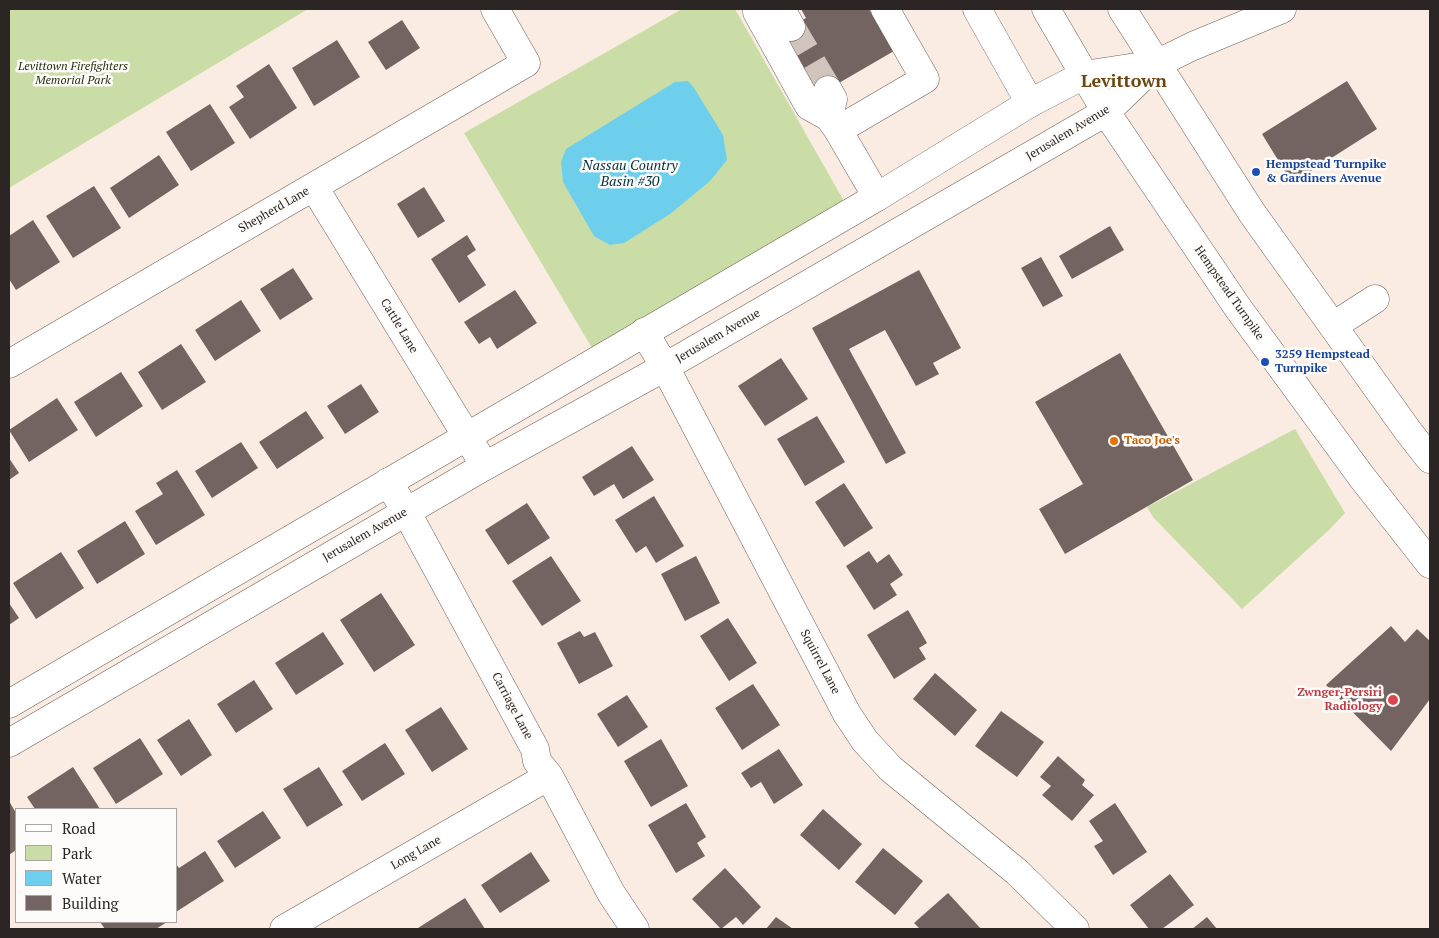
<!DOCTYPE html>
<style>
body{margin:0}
#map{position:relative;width:1439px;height:938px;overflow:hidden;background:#faece2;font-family:"PT Serif",serif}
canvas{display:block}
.frame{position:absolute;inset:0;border:10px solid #2b2623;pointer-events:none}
.legend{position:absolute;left:15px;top:808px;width:162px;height:115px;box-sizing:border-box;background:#fefcfa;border:1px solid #aaa6a4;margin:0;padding:6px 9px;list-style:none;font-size:15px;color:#2b2623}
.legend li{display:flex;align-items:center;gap:10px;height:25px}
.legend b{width:25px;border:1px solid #aaa6a4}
</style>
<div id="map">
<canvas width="1439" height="938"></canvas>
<div class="frame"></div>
<ul class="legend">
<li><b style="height:6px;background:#fff"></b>Road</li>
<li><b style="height:14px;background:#cadda6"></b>Park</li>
<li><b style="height:14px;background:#6dcfec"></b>Water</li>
<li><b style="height:14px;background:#736462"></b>Building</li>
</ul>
</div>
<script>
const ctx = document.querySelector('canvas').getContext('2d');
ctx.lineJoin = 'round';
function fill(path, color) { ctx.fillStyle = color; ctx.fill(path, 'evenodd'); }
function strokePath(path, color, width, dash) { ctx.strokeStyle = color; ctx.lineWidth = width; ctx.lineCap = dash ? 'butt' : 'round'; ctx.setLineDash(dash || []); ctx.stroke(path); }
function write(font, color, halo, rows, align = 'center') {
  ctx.font = font + ' "PT Serif",serif'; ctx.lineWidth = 5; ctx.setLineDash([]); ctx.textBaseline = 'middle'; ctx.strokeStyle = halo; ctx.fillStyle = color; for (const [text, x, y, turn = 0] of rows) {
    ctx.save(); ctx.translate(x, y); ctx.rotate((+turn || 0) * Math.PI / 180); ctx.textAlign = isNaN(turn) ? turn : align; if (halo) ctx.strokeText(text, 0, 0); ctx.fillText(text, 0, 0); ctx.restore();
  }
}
fill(new Path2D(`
 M9,9H308L9,188Z
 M682,9H735L845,203L592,348L464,133Z
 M1295,429L1345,513L1330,529L1242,609L1153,517L1147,507Z`), '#cadda6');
fill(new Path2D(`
 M688,81L694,88L723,135L727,160L710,181L670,214L624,243L610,245L594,236L563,182L561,162L566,149L675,82Z`), '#6dcfec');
fill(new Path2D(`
 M801,9H869L894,51L813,98L776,35L806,18Z
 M402,20L420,48L386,70L368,42Z
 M337,40L360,77L314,106L292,68Z
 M269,64L297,108L250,139L229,107L244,97L236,86Z
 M1347,81L1377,129L1292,183L1262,134Z
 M210,104L235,143L191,171L166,132Z
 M159,155L179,185L129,218L110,188Z
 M94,186L121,228L73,258L46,216Z
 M424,187L445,221L418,238L397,204Z
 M33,220L60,262L16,290L9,279V236Z
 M1110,226L1124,250L1072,279L1059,256Z
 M467,235L476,250L467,256L486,285L459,303L431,259Z
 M1041,257L1063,296L1043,307L1021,268Z
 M293,268L313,299L280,320L260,289Z
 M919,270L961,348L933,363L939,374L916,386L885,330L849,349L906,453L886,464L812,328Z
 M515,290L537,323L497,349L490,337L479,344L464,322Z
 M241,300L261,331L215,361L195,330Z
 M181,344L206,382L162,410L138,372Z
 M1120,353L1193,480L1065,554L1039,509L1083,484L1035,402Z
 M781,358L808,399L765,426L738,386Z
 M121,372L143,406L96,437L74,402Z
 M361,384L379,412L345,434L327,406Z
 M57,398L78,430L29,462L9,430Z
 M306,411L324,438L277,469L259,442Z
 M817,416L845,462L805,486L777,439Z
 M241,442L258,468L212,498L195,471Z
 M632,446L654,480L623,499L614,484L594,496L582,477Z
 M9,458L19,473L9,480Z
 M177,470L205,515L156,545L135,511L163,494L156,483Z
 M844,483L873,528L844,547L815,502Z
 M654,496L684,546L656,563L646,546L636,553L615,520Z
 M527,503L550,538L508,565L485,530Z
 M125,521L145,554L97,584L77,551Z
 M869,551L877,563L889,554L903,575L890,584L897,595L874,610L846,566Z
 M61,552L84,588L36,619L13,583Z
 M551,556L581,601L542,626L512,581Z
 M696,556L720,603L685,621L661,574Z
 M381,593L415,645L374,672L340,620Z
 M9,603L19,618L9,625Z
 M908,610L927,643L919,648L926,659L894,679L867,635Z
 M728,618L757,663L729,681L700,636Z
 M1391,626L1405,642L1417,629L1430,641V699L1391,751L1326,685Z
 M580,631L584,637L595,632L613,666L579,684L557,643Z
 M323,632L344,664L296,695L275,663Z
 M935,673L977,710L955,736L913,699Z
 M254,680L273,709L236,733L217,704Z
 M753,684L780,725L742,750L715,708Z
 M627,695L648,727L618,747L597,714Z
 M441,707L468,749L432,772L405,730Z
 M1001,711L1044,742L1017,777L975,746Z
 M189,719L212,755L181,776L157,740Z
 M140,738L163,774L116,804L93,768Z
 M661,739L688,786L651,807L624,761Z
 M385,743L405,774L362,801L342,771Z
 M779,749L803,785L774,804L761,782L751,788L741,773Z
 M1058,756L1085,780L1082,785L1094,795L1072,821L1042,795L1051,786L1040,777Z
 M73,767L100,809H35L27,797Z
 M319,767L343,805L307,827L283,789Z
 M9,801L16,813V840H15L16,850L9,855Z
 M686,803L706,837L697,843L705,856L676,873L648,825Z
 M1115,803L1147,852L1113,875L1094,846L1103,841L1089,821Z
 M823,809L862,844L839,870L800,835Z
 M263,811L281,838L235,868L217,841Z
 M883,848L923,881L895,915L855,882Z
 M205,851L224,881L176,912V864L179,868Z
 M531,852L550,881L500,913L481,885Z
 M725,868L761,907L743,925L736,917L721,929L692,899Z
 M1170,874L1194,905L1162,929H1149L1130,905Z
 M948,893L981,929H920L914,923Z
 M465,898L485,929H419L418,928Z
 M776,917L793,929H766Z
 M1207,917L1217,929H1192Z
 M100,922H167L156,929H105Z`), '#736462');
strokePath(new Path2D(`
 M791,27L828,90`), '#d1c4bc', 28, [28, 14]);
const minor = new Path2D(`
 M757,9V12L809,106L829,117L838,130
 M781,9L791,27
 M977,9L1030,103
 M828,90L833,99L829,117
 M314,187L485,466
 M877,197L838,130L925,79L885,9
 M1333,326L1375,299
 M644,332L665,367L847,714L865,741L891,769L1017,872L1075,929
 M9,364L526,63L495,9
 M388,482L406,511L535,749L537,761L549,776L611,893L635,929
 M284,929L549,776`);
const major = new Path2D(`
 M1046,9L1106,112L1238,308L1361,476L1430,564
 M1122,9L1252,213L1408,431L1430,459
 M9,704L877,197L1030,103L1084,75L1156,64
 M9,743L485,466L665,367L1106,112L1156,64L1193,46L1282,9`);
strokePath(minor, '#6d6259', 29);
strokePath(major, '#6d6259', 29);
strokePath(minor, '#fff', 28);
strokePath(major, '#fff', 28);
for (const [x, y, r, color] of [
 [1256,172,5,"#1a4fb4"],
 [1265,362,5,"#1a4fb4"],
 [1114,441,5,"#e8710a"],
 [1393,700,6,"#e0444e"]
]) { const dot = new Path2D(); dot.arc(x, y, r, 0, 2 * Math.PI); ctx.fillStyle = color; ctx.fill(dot); strokePath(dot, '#fefcfa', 2); }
write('italic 12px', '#273111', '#fefcfa', [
 ["Levittown Firefighters",73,67],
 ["Memorial Park",73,81]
]);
write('12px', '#2b2623', '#fefcfa', [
 ["Jerusalem Avenue",1068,133,-31],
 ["Shepherd Lane",274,210,-30],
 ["Hempstead Turnpike",1229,293,55],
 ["Cattle Lane",399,326,59],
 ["Jerusalem Avenue",718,336,-30],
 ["Jerusalem Avenue",365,535,-30],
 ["Squirrel Lane",820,662,62],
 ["Carriage Lane",512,706,62],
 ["Long Lane",416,853,-30]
]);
write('bold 12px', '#164399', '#fefcfa', [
 ["Hempstead Turnpike",1266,165],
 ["& Gardiners Avenue",1266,179],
 ["3259 Hempstead",1275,355],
 ["Turnpike",1275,369]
], 'left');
write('bold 12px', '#c56008', '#fefcfa', [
 ["Taco Joe's",1124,441]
], 'left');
write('bold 12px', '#be3a42', '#fefcfa', [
 ["Zwnger-Persiri",1382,693],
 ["Radiology",1382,707]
], 'right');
write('italic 14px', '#00313d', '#fefcfa', [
 ["Nassau Country",630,166],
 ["Basin #30",630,182]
]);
write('bold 18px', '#694713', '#fefcfa', [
 ["Levittown",1124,82]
]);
</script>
